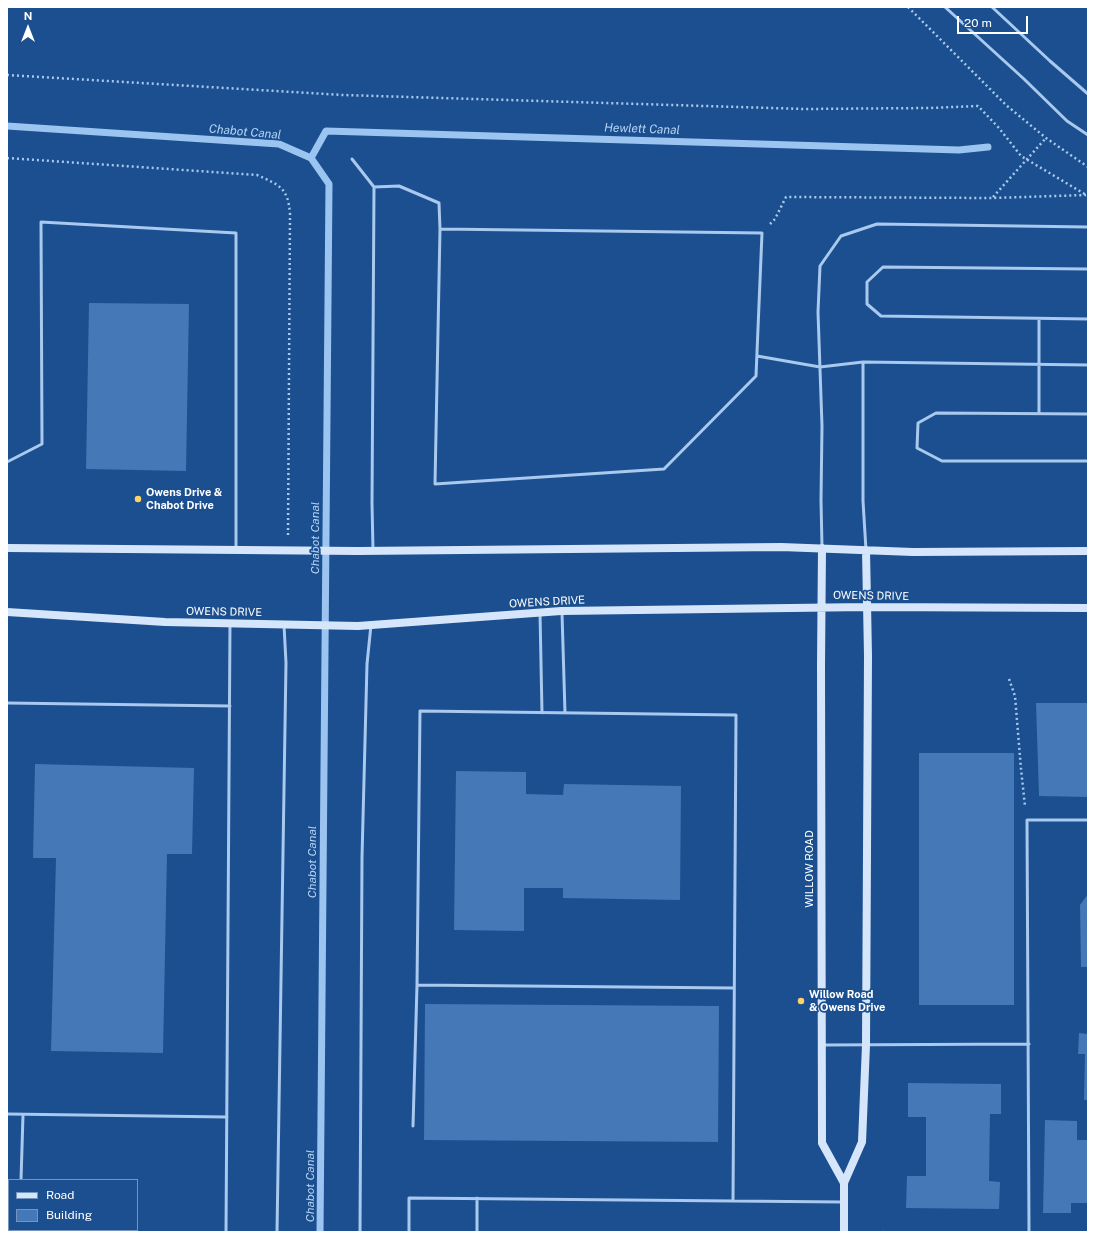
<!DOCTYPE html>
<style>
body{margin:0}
#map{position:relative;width:1095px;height:1239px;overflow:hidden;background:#1b4f8f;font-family:"Public Sans",sans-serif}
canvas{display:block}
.frame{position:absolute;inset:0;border:8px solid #fff;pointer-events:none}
.legend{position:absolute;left:8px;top:1179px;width:130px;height:52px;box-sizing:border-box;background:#1b4f8f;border:1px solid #7695bc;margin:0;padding:5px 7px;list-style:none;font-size:12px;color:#fff}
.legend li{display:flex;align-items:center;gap:8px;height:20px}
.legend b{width:20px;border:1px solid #7695bc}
.north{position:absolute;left:8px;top:8px;width:40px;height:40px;-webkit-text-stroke:3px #1b4f8f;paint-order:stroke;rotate:0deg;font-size:11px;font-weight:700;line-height:16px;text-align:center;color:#fff}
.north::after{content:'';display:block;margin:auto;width:14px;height:18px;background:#fff;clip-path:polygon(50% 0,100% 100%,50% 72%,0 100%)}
.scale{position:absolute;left:957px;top:16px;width:71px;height:18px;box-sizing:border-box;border:2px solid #fff;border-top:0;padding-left:5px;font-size:12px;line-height:14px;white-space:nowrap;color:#fff;-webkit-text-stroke:3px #1b4f8f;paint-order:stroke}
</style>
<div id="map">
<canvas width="1095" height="1239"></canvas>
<div class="frame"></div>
<ul class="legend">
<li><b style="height:5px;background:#d6e6fa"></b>Road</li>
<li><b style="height:11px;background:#4478b7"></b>Building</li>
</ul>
<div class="north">N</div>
<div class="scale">20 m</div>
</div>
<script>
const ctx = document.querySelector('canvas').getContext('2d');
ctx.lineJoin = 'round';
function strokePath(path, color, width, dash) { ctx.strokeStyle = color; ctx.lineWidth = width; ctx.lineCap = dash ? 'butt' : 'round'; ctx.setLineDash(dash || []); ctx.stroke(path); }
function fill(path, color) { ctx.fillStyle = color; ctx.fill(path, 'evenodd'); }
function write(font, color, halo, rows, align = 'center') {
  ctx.font = font + ' "Public Sans",sans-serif'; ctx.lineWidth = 3.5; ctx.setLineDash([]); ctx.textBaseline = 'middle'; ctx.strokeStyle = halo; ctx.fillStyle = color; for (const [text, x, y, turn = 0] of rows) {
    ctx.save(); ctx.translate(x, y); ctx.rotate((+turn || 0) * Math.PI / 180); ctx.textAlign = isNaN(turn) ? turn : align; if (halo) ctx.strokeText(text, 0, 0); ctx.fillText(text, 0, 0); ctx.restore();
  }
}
strokePath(new Path2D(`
 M7,126L279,144L311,158L329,184L320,1232
 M311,158L326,131L959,150L988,147`), '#9cc4f0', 7);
fill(new Path2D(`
 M89,303L189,304L186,471L86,469Z
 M1036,703H1088V797L1039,796Z
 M919,753H1014V1005H919Z
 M35,764L194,768L192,854H167L163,1053L51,1051L56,858H33Z
 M456,771L526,772V794L563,795L564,784L681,786L680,900L563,898V888H524V931L454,930Z
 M1088,894V967H1081L1080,905Z
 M425,1004L719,1006L718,1142L424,1140Z
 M1079,1033L1088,1034V1100H1084L1085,1054H1078Z
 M908,1083L1001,1084V1114H990L989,1181L1000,1182L999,1209L906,1208L907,1176H926V1117H908Z
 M1045,1120L1077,1121V1140H1088V1203H1071V1213H1043Z`), '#4478b7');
strokePath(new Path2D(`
 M908,7L1006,105L1046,138L1088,167
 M7,75L343,95L804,109L930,108L978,106L999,128L1021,156L1088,196
 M7,158L257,175C279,185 288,187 290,214L288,535
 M993,197L1046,138
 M770,224L775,219L786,197L992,198L1086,195
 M1009,679L1015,696L1021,769L1025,806
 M883,1232H884`), '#a9c9ee', 2.5, [2, 3]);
strokePath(new Path2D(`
 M945,7L1024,79L1067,121L1088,135
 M992,7L1050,61L1088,94
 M352,159L374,187L372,503L373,550
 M374,187L399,186L439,203L440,229
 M440,229L762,233L756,376L664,469L435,484Z
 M1088,269L883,267L867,282V304L881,316L1088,319
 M757,356L820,367L863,362L1088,365
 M863,362V501L866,550
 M1039,413V319
 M1088,414L936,413L918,423L917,448L942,461H1088
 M7,462L42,444L41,222L236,233V550
 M822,547L821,500L822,426L818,312L820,266L841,236L877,224L1088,227
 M540,613L542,713
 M562,613L565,713
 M7,703L230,706
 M417,985L733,988
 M823,1045L1029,1044
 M7,1114L227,1117
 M413,1126L417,985L420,711L736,715L733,1201
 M21,1180L23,1115
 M21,1232V1230
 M226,1232L230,624
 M277,1232L286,663L284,625
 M360,1232L362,857L367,664L371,625
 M409,1232V1198L842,1202
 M477,1232V1198
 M1029,1232L1027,820H1088`), '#a9c9ee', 3);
strokePath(new Path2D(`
 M7,548L358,551L781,547L913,552L1088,551
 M822,548L821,665L822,1143L844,1183
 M7,612L165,622L358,626L561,611L867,607L1088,608
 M844,1232V1183L862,1142L866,1045L868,656L866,550`), '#d6e6fa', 8);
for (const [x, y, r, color] of [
 [138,499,4,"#ffd166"],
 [801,1001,4,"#ffd166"]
]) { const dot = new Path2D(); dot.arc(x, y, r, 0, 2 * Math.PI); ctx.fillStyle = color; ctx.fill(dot); strokePath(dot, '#1b4f8f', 1.5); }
write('bold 11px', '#fff', '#1b4f8f', [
 ["Owens Drive &",146,493],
 ["Chabot Drive",146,506],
 ["Willow Road",809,995],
 ["& Owens Drive",809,1008]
], 'left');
write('11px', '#fff', '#1b4f8f', [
 ["OWENS DRIVE",871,596,1],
 ["OWENS DRIVE",547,602,-3],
 ["OWENS DRIVE",224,612,1],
 ["WILLOW ROAD",810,869,-90]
]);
write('italic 12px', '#b5d3f5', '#1b4f8f', [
 ["Hewlett Canal",642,129,2],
 ["Chabot Canal",245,132,5],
 ["Chabot Canal",315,538,-90],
 ["Chabot Canal",312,862,-90],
 ["Chabot Canal",310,1186,-90]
]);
</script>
